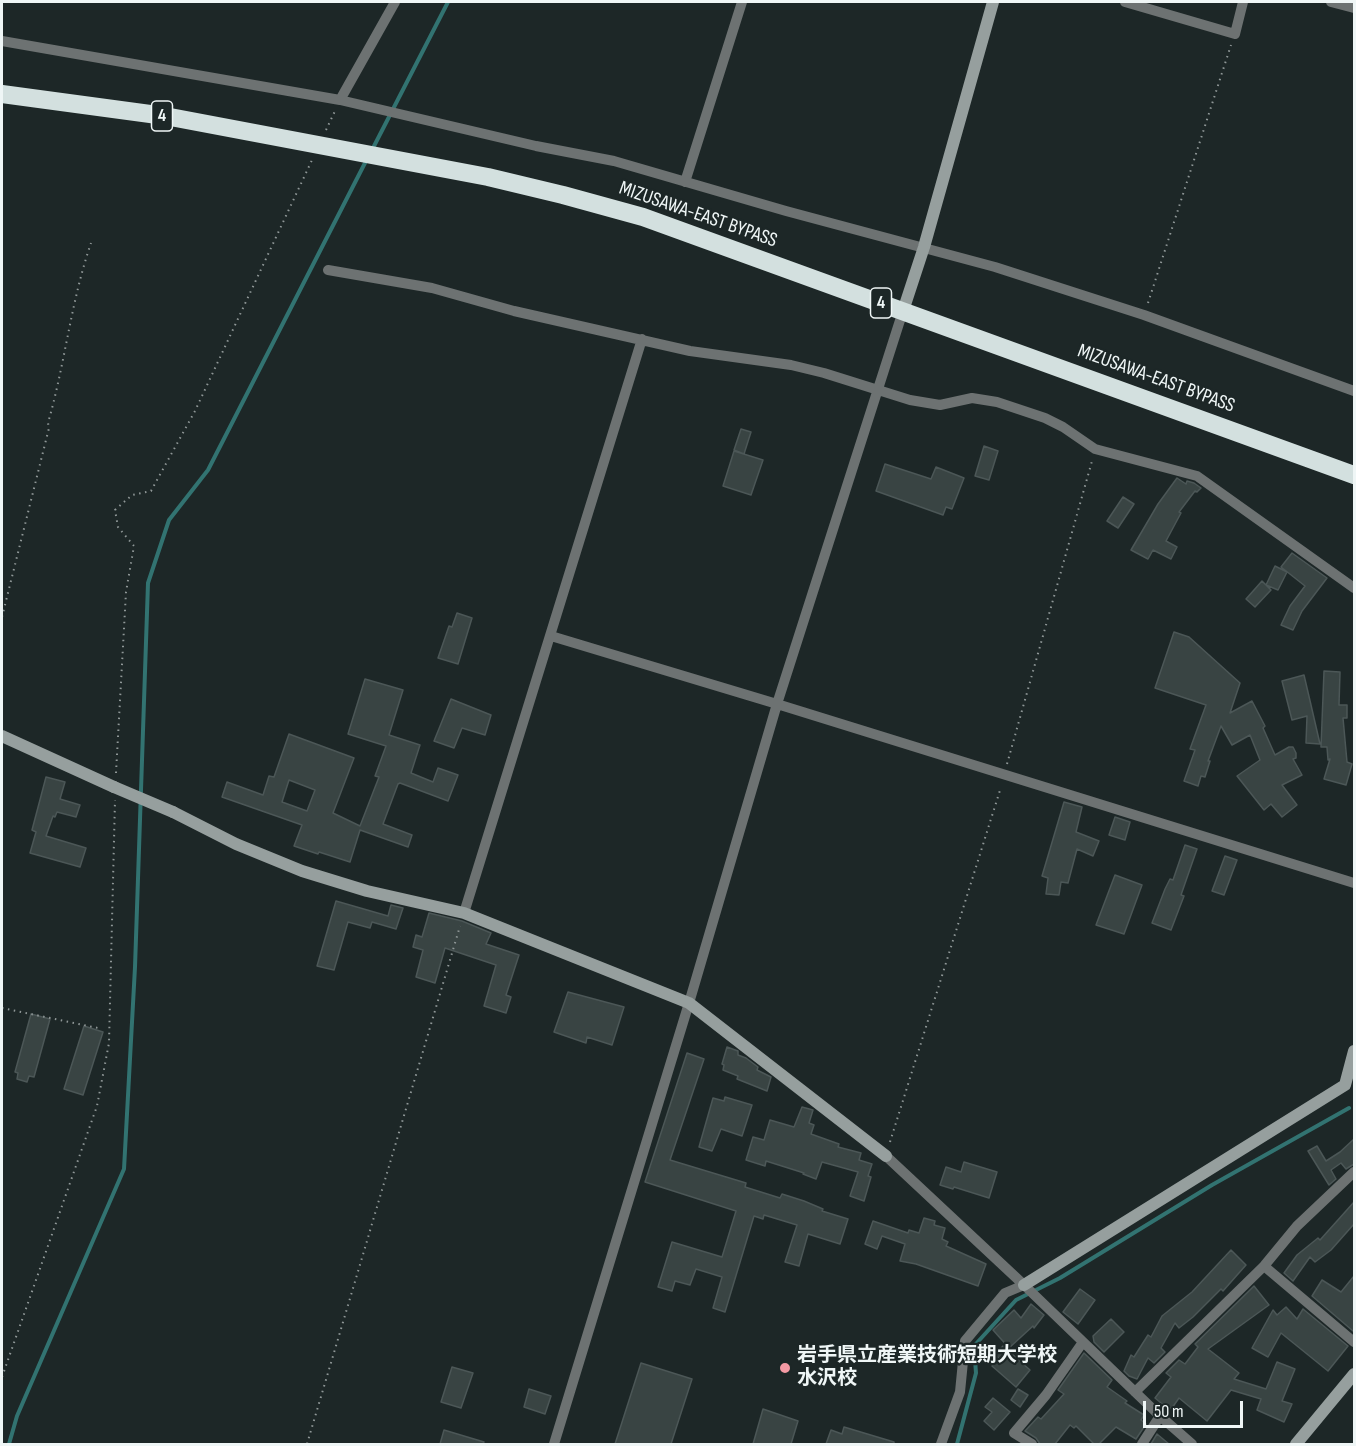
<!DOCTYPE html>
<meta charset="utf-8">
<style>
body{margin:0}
#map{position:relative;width:1356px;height:1446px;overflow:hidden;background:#1d2727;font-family:"Sofia Sans Condensed",sans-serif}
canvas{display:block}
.frame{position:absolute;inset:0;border:3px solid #eff6f6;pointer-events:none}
.scale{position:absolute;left:1143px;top:1401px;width:100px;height:27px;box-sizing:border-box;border:3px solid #eff6f6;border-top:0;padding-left:8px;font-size:18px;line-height:21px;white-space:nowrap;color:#eff6f6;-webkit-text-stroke:4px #1d2727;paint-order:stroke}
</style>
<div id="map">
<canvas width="1356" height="1446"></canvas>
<div class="frame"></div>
<div class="scale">50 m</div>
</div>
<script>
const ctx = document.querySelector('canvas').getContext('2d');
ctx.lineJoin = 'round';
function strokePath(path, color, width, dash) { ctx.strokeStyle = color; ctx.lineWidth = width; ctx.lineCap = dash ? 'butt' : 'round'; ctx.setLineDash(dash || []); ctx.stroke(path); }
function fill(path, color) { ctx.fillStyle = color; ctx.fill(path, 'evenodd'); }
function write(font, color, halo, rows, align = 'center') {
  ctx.font = font + ' "Sofia Sans Condensed","Noto Sans JP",sans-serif'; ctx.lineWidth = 4.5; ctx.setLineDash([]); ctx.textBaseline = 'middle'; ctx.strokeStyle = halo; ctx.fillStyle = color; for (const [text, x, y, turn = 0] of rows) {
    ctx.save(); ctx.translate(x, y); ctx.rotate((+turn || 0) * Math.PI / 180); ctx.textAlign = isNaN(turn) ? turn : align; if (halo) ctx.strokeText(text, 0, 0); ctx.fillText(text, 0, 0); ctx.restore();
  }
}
strokePath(new Path2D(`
 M372,150L448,2
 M9,1444L17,1416L124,1169L135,967L148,583L169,520L208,470L367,159
 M957,1444L976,1373L974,1346L1016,1300L1060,1278L1212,1185L1349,1108`), '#327371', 4);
const building = new Path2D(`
 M741,429L751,432L744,454L734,450Z
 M984,446L998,451L989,480L975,476Z
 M734,451L763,460L751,495L723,486Z
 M885,464L931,479L936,467L964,478L952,509L946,507L943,515L876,491Z
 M1177,478L1186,484L1187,481L1194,483L1201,488L1197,492L1195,491L1179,512L1181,513L1166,541L1177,547L1171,559L1153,550L1148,559L1131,550L1158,504Z
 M1123,497L1134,504L1118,528L1107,521Z
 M1292,553L1327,578L1302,611L1293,630L1281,625L1290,606L1305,586L1281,567Z
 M1275,566L1287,572L1278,590L1266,585Z
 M1262,581L1271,590L1255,607L1246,599Z
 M457,613L472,618L458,664L438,658L449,626L452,627Z
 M1174,632L1189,637L1240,683L1230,713L1252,701L1265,726L1263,728L1275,755L1289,747H1293L1296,753V758L1293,759L1302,775L1282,785L1297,805L1282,817L1271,804L1264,810L1237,776L1260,760L1250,735L1232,745L1221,726L1208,761H1210L1205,777L1201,776L1198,786L1184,781L1195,750L1190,749L1206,705L1155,688Z
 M1324,671L1340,672L1339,705H1347V718H1343L1347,762L1352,764L1346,785L1324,779L1330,759L1328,760L1327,747H1321Z
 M1304,675L1311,705L1320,744L1306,743L1307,716L1292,720L1282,681Z
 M365,679L403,690L389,735L420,745L411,773L433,782L438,768L458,775L448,801L400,783L398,784L383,824L412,835L408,847L360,830L350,862L319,852L318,854L294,846L302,825L222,797L227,782L263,795L269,776L274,777L289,734L354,758L333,813L360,826L379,777L375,776L386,746L348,734ZM289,780L315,790L307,811L282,802Z
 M451,699L491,715L485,735L462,728L454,748L434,741Z
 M46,777L65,782L60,799L80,805L76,817L57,812L55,817L53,816L46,836L86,848L80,867L30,853L36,832L32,830Z
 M1064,802L1082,807L1076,832L1099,841L1093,856L1077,849L1068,883L1061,882L1059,895L1046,894L1048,878L1042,876Z
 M1115,817L1130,822L1125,840L1109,835Z
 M1185,845L1197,849L1181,895L1184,896L1171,930L1152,923L1165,889L1170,879L1173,880Z
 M1225,856L1237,860L1224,895L1212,891Z
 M1115,875L1142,885L1124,934L1096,925Z
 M336,901L388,916L391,905L403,908L396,929L372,922L370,928L348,922L334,970L317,966Z
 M429,913L462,921L491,933L486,944L519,955L506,995L511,997L506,1013L484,1006L496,965L445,948L435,983L416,977L423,950L413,947L416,935L422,937Z
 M568,992L624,1007L612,1045L587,1037L586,1043L554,1032Z
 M31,1014L50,1019L34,1077L29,1076L27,1082L17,1079L18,1073L15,1072Z
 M84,1026L103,1032L83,1095L64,1089Z
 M727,1047L738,1051V1055L746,1058L758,1067L757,1070L771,1077L767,1091L737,1079L738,1076L723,1070L724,1065L722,1064Z
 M687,1053L704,1059L670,1160L746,1183L745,1187L780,1198L782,1194L804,1201L823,1209L822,1211L848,1219L840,1244L808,1234L799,1266L785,1262L797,1225L764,1215L763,1219L754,1216L725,1312L713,1308L722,1277L696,1269L690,1285L675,1281L672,1291L658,1287L672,1242L722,1257L736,1211L645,1182Z
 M725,1097L752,1105L742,1136L721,1129L712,1151L699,1147L713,1098L724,1101Z
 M802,1107L813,1110L809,1123L814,1125L811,1134L839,1144L838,1147L861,1153L859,1160L872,1164L868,1176L871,1177L864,1201L850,1196L858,1172L822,1162L816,1179L803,1174L804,1173L766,1161L765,1166L746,1160L753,1137L764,1140L770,1120L794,1127Z
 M1354,1139V1164L1346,1169L1341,1163L1331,1170L1336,1179L1329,1185L1308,1151L1317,1146L1326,1161L1340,1152Z
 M964,1162L997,1172L989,1198L954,1187L953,1189L940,1185L946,1167L961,1172Z
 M1354,1202V1224L1331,1250L1315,1262L1310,1257L1293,1281L1284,1273L1297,1255L1318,1238L1320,1240Z
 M924,1218L935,1221L934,1225L945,1228L942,1239L948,1242L946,1246L986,1264L978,1286L916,1264L900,1261L905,1244L882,1236L877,1249L865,1244L873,1221L908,1233L909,1230L919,1233Z
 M1231,1250L1246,1265L1223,1291L1221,1289L1193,1317L1179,1328L1175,1323L1161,1348L1165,1352L1154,1363L1148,1358L1137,1379L1129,1376L1124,1371L1131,1355L1134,1357L1148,1335L1151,1337L1162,1316L1192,1292Z
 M1354,1276V1330L1353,1331L1312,1296L1322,1280L1341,1292Z
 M1254,1286L1269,1305L1208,1349L1239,1373L1234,1379L1266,1389L1277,1362L1295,1369L1282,1401L1292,1404L1284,1422L1257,1410L1261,1399L1231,1390L1207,1421L1179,1398L1172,1408H1167L1155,1398L1171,1377L1166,1373L1179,1360L1185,1364L1198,1347L1195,1344Z
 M1080,1289L1095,1300L1078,1324L1063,1312Z
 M1031,1304L1044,1315L1034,1328L1033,1326L1009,1348L993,1330L1014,1310L1021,1318Z
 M1286,1307L1297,1319L1303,1309L1348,1346L1328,1371L1281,1333L1268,1357L1252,1348L1273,1310L1277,1315Z
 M1111,1319L1124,1332L1104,1352L1094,1342L1093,1336Z
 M1003,1346L1030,1370L1016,1387L992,1366L999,1358L995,1355Z
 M1084,1353L1112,1380L1107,1387L1127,1401L1125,1403L1144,1415L1141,1420L1146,1424L1136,1439L1116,1427L1099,1444H1094L1076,1426L1074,1428L1070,1425L1055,1444H1040L1036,1438L1025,1431L1038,1417L1041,1419L1064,1394L1058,1390Z
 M641,1363L692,1379L671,1444H615Z
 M452,1367L473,1373L461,1408L441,1402Z
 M529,1389L551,1396L545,1414L524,1407Z
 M1018,1389L1028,1395L1020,1407L1011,1400Z
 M993,1398L1010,1412L994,1430L984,1421L992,1412L985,1407Z
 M763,1409L798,1421L791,1444H753Z
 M844,1427L894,1442V1444H826L831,1430L842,1434Z
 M444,1430L484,1442L483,1444H440Z
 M1157,1434L1169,1444H1151Z`);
fill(building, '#394443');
strokePath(building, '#4c5757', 1.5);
strokePath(new Path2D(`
 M326,130L335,111
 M1148,303L1231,45
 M2,617L49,428L48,423C65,364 71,301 91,243
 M1007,764L1092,461
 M116,773L126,592L134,546L118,527L115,510L132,495L151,491L195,411L312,160
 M2,1008L98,1028
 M890,1142L1001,787
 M2,1377L97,1106L109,1043L115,800
 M307,1444L460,926`), '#909898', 2, [1.5, 4.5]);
strokePath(new Path2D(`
 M1125,2L1235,34L1243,2
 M1331,2L1354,8
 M2,41L340,100L536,146L614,161L786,211L995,267L1144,315L1354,391
 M340,100L395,2
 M685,182L742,2
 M328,270L432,288L514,311L690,351L791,365L824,373L910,400L940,405L972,398L997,402L1045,418L1063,427L1095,449L1197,476L1354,588
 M551,636L777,704L1354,883
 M464,913L642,339
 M886,1156L1024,1285L1005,1293L965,1341L960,1392L941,1444
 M1264,1266L1354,1342
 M1024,1285L1160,1416L1192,1444
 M1135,1392L1264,1266L1297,1226L1354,1172
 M554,1444L689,1003L777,704L903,311
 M1032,1444L1014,1433L1046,1395L1083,1342
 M1142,1444L1160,1416`), '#6d7272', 10);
strokePath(new Path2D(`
 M903,311L924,247L993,2
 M2,736L114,787
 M173,812L236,844L302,871L367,891L464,913L689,1003L886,1156
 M1024,1285L1345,1085L1354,1051
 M1296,1444L1354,1374`), '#969f9e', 12);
strokePath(new Path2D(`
 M2,94L165,116L488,177L563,195L643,217L1354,475`), '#d3e0df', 18);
strokePath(new Path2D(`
 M114,787L173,812`), '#969f9e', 12);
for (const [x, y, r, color] of [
 [785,1368,6,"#f49aa4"]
]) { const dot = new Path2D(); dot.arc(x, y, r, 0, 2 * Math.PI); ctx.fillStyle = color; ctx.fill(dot); strokePath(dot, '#1d2727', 2); }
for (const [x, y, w] of [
 [162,116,21],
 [881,303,21]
]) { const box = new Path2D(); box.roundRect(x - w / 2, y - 15, w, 30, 4.5); ctx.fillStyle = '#1d2727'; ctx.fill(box); strokePath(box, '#eff6f6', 1.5); }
write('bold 18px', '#eff6f6', null, [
 ["4",162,116],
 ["4",881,303]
]);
write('20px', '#eff6f6', '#1d2727', [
 ["MIZUSAWA-EAST BYPASS",698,215,19],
 ["MIZUSAWA-EAST BYPASS",1156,379,20]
]);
write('bold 20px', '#eff6f6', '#1d2727', [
 ["岩手県立産業技術短期大学校",797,1356],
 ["水沢校",797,1379]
], 'left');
</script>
